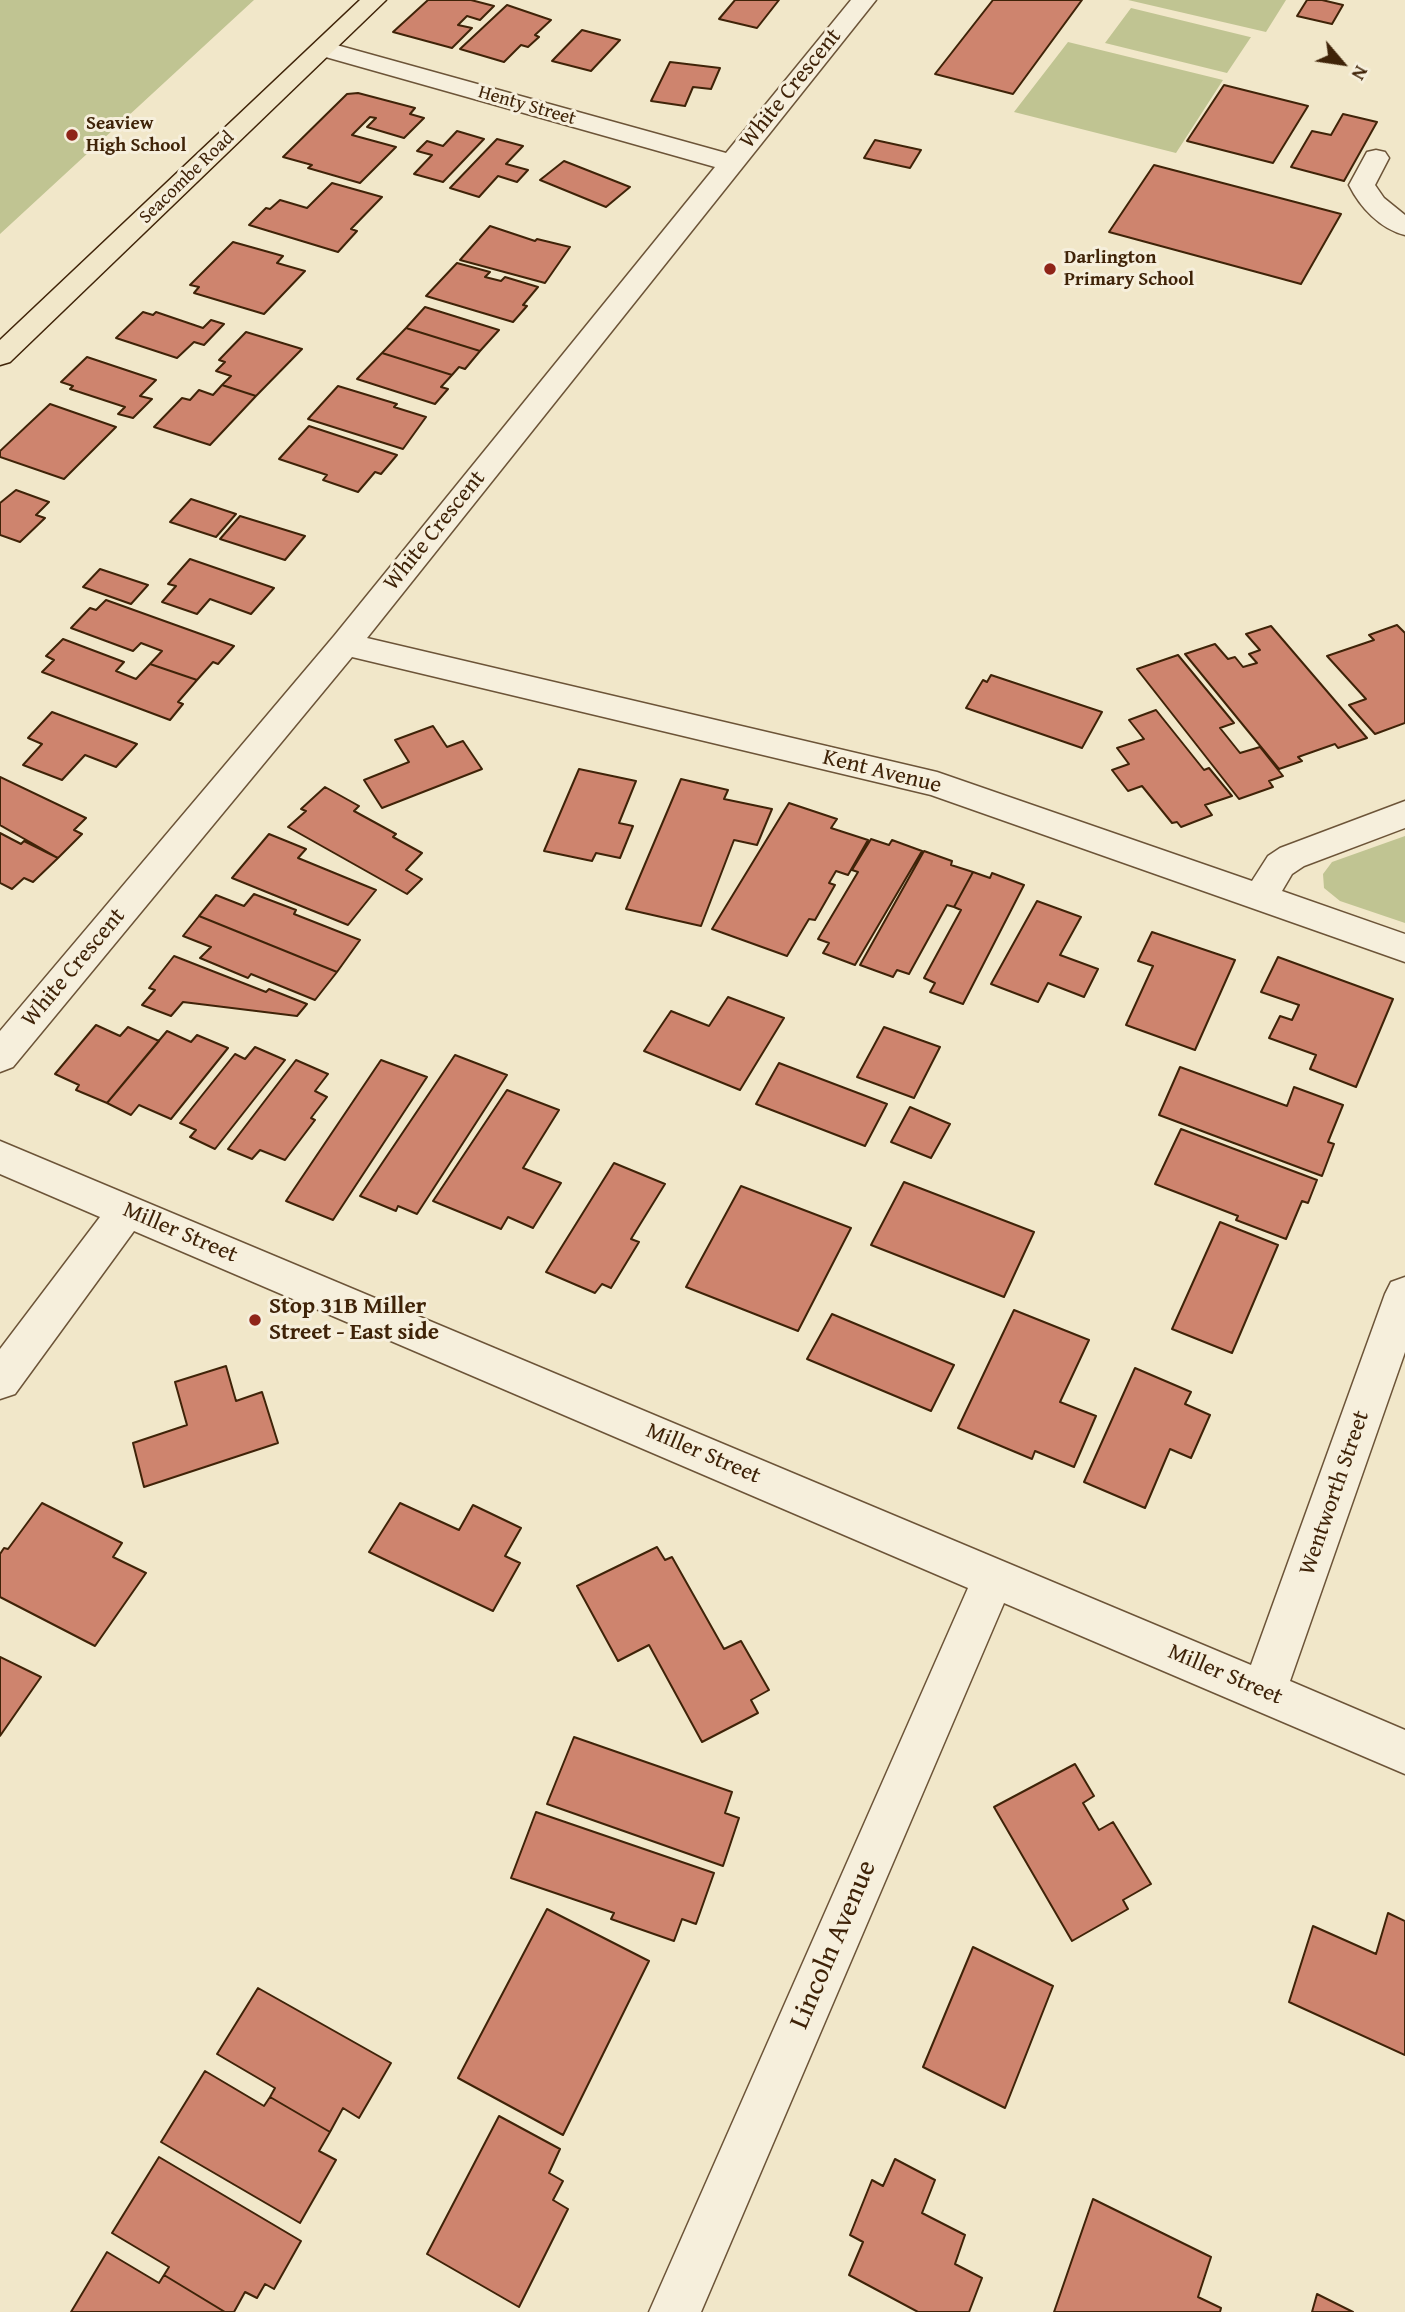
<!DOCTYPE html>
<style>
body{margin:0}
#map{position:relative;width:1405px;height:2312px;overflow:hidden;background:#f1e7c9;font-family:"Gentium Book Plus",serif}
canvas{display:block}
.north{position:absolute;left:1307px;top:28px;width:70px;height:70px;-webkit-text-stroke:5px #f6efdc;paint-order:stroke;rotate:119deg;font-size:19px;font-weight:700;line-height:28px;text-align:center;color:#3f2308}
.north::after{content:'';display:block;margin:auto;width:24px;height:32px;background:#3f2308;clip-path:polygon(50% 0,100% 100%,50% 72%,0 100%)}
</style>
<div id="map">
<canvas width="1405" height="2312"></canvas>
<div class="north">N</div>
</div>
<script>
const ctx = document.querySelector('canvas').getContext('2d');
ctx.lineJoin = 'round';
function fill(path, color) { ctx.fillStyle = color; ctx.fill(path, 'evenodd'); }
function strokePath(path, color, width, dash) { ctx.strokeStyle = color; ctx.lineWidth = width; ctx.lineCap = dash ? 'butt' : 'round'; ctx.setLineDash(dash || []); ctx.stroke(path); }
function write(font, color, halo, rows, align = 'center') {
  ctx.font = font + ' "Gentium Book Plus",serif'; ctx.lineWidth = 6; ctx.setLineDash([]); ctx.textBaseline = 'middle'; ctx.strokeStyle = halo; ctx.fillStyle = color; for (const [text, x, y, turn = 0] of rows) {
    ctx.save(); ctx.translate(x, y); ctx.rotate((+turn || 0) * Math.PI / 180); ctx.textAlign = isNaN(turn) ? turn : align; if (halo) ctx.strokeText(text, 0, 0); ctx.fillText(text, 0, 0); ctx.restore();
  }
}
fill(new Path2D(`
 M0,0H254L0,234Z
 M1128,0H1286L1266,32Z
 M1131,8L1250,37H1251L1227,73L1105,43Z
 M1068,42L1223,80L1176,153L1014,112Z
 M1405,836V923L1340,901L1324,888L1323,874L1332,862Z`), '#c0c492');
const building = new Path2D(`
 M428,0H471L494,6L480,20L467,16L458,25L472,28L452,48L393,32Z
 M735,0H779L757,28L719,19Z
 M993,0H1082L1013,94L935,74Z
 M1307,0H1322L1343,5L1332,24L1297,16Z
 M507,5L551,20L535,35L539,37L528,47L521,45L504,62L460,49Z
 M582,30L620,40L591,71L552,61Z
 M670,62L720,68L711,89L693,87L685,106L651,101Z
 M1224,85L1308,106L1273,163L1187,141Z
 M358,93L415,108L410,114L424,118L404,138L367,127L376,118L370,117L352,135L396,147L360,183L308,168L312,165L283,157L347,94Z
 M1343,114L1377,122L1344,181L1291,167L1312,131L1331,135Z
 M457,131L484,139L443,182L414,174L432,155L417,151L427,141L443,146Z
 M497,139L523,146L506,164L528,170L517,182L498,176L479,197L450,188Z
 M875,140L921,150L910,168L864,158Z
 M564,161L630,187L606,207L540,180Z
 M1154,165L1341,214L1301,284L1109,232Z
 M332,183L382,197L351,229L357,231L338,252L249,225L266,208L270,209L280,200L307,208Z
 M490,226L535,241L537,239L570,247L545,283L460,260Z
 M233,242L283,256L277,263L305,271L264,314L194,293L199,287L190,285Z
 M457,263L490,272L485,277L501,281L505,277L538,287L523,305L527,306L513,322L426,296Z
 M425,307L499,330L480,351L406,328Z
 M143,312L153,315L156,312L203,328L211,320L224,324L204,345L194,342L177,358L116,338Z
 M406,328L480,351L465,369L459,367L452,375L382,353Z
 M246,332L302,349L256,396L222,385L231,376L216,371L225,362L219,360Z
 M382,353L452,375L441,387L448,389L435,404L357,379Z
 M87,357L156,380L140,396L152,399L133,418L118,414L125,407L70,389L73,386L61,382Z
 M222,385L256,396L210,445L154,427L182,398L190,400L199,390L213,395Z
 M338,386L397,404L394,407L426,417L403,449L308,419Z
 M50,404L116,427L64,479L0,457V451Z
 M309,426L397,455L381,474L375,472L358,492L323,480L327,475L279,459Z
 M16,490L49,502L36,515L45,518L20,542L0,535V503Z
 M191,499L236,514L216,537L170,522Z
 M240,516L305,536L285,560L220,539Z
 M190,559L274,588L251,614L210,599L197,614L162,602L176,586L168,584Z
 M100,569L148,585L131,604L83,587Z
 M106,600L234,646L218,664L213,662L197,680L150,664L162,651L141,643L133,651L71,628L90,608L96,610Z
 M1397,625L1405,633V723L1375,734L1349,705L1366,699L1327,656L1374,640L1369,635Z
 M1271,626L1367,738L1338,748L1335,744L1298,757L1302,761L1279,769L1185,654L1215,644L1228,659L1235,657L1243,667L1257,663L1249,654L1260,650L1246,634Z
 M63,639L124,662L116,671L136,679L150,664L197,680L178,702L183,704L170,720L42,672L54,660L46,656Z
 M1178,655L1234,723L1220,728L1240,753L1260,747L1283,776L1269,781L1273,787L1239,799L1137,669Z
 M991,675L1102,712L1082,748L966,708L983,680L987,682Z
 M1156,710L1204,770L1209,768L1232,796L1205,805L1212,815L1181,827L1177,822L1172,823L1142,786L1128,791L1112,770L1129,764L1117,748L1144,739L1129,720Z
 M52,712L137,744L116,767L85,755L62,780L23,765L42,744L28,738Z
 M433,726L447,747L463,741L482,769L382,808L364,780L409,762L395,740Z
 M579,769L636,781L619,823L633,826L620,858L596,853L592,861L544,851Z
 M0,777L86,818L74,830L82,834L58,858L0,825Z
 M681,779L728,790L724,799L772,809L757,845L734,840L701,926L626,909Z
 M325,787L359,806L354,811L396,834L393,837L422,853L406,870L422,879L407,894L288,827L306,811L301,809Z
 M789,803L837,819L831,828L868,840L848,875L836,871L829,883L835,885L815,920L809,919L787,956L712,929Z
 M0,833L21,844L24,841L58,858L33,882L24,878L12,889L0,883Z
 M269,834L306,849L298,858L376,890L348,925L232,878Z
 M871,839L889,845L892,840L922,851L855,965L823,953L829,943L818,939L858,872L852,870Z
 M924,851L952,861L951,865L973,872L954,907L947,905L909,974L897,970L893,977L860,965Z
 M973,872L990,878L992,873L1024,885L963,1004L930,992L935,983L924,978L961,910L954,907Z
 M254,894L296,910L294,914L360,940L337,972L199,916L216,895L244,906Z
 M1037,901L1081,917L1060,955L1098,969L1084,997L1048,983L1038,1002L991,984Z
 M199,916L337,972L315,1000L251,974L248,978L200,958L211,947L183,936Z
 M1152,932L1235,960L1195,1050L1126,1025L1153,966L1138,961Z
 M174,956L266,992L269,989L307,1004L297,1016L183,1002L171,1016L142,1005L155,990L149,988Z
 M1278,957L1393,999L1356,1087L1310,1069L1316,1055L1269,1038L1280,1016L1292,1020L1299,1005L1261,992Z
 M728,997L784,1018L740,1090L644,1051L671,1011L709,1026Z
 M96,1025L120,1036L128,1027L159,1041L107,1103L76,1090L79,1085L55,1074Z
 M884,1027L940,1047L914,1098L857,1077Z
 M167,1031L191,1042L197,1035L228,1048L171,1119L139,1105L131,1115L107,1103Z
 M255,1047L285,1060L215,1149L190,1137L196,1130L180,1123L235,1054L245,1059Z
 M455,1055L507,1075L417,1214L398,1206L396,1211L360,1196Z
 M296,1060L328,1074L315,1091L327,1097L311,1118L315,1120L285,1160L260,1150L252,1159L228,1149Z
 M381,1060L427,1077L333,1220L286,1201Z
 M779,1063L887,1104L865,1146L756,1104Z
 M1180,1067L1287,1106L1294,1087L1343,1105L1328,1142L1334,1144L1322,1176L1159,1115Z
 M507,1090L559,1110L523,1168L561,1183L533,1228L508,1217L501,1229L433,1201Z
 M910,1107L950,1124L931,1158L891,1142Z
 M1181,1129L1317,1180L1308,1203L1302,1201L1286,1239L1236,1220L1238,1216L1155,1184Z
 M614,1163L665,1184L631,1239L639,1242L611,1288L602,1284L595,1293L546,1272Z
 M904,1182L1034,1232L1004,1297L871,1245Z
 M741,1186L851,1228L798,1331L686,1287Z
 M1220,1222L1278,1245L1232,1353L1172,1329Z
 M1014,1310L1089,1340L1060,1402L1096,1416L1074,1467L1035,1451L1032,1459L958,1428Z
 M832,1314L954,1365L931,1411L807,1359Z
 M226,1366L236,1401L262,1392L278,1443L144,1487L133,1443L187,1425L175,1382Z
 M1135,1368L1191,1392L1185,1404L1210,1415L1191,1458L1170,1449L1145,1508L1084,1482Z
 M42,1503L122,1543L113,1557L146,1573L95,1646L0,1597V1554L4,1548L8,1549Z
 M400,1503L459,1530L473,1505L521,1528L505,1556L520,1563L493,1611L369,1552Z
 M657,1547L665,1560L672,1557L724,1649L741,1641L769,1690L751,1700L758,1713L702,1742L649,1645L618,1661L577,1586Z
 M0,1657L41,1677L0,1736Z
 M574,1737L732,1792L725,1813L739,1818L723,1866L547,1804Z
 M1075,1764L1094,1796L1083,1803L1099,1830L1113,1822L1151,1884L1123,1900L1128,1909L1072,1941L994,1807Z
 M536,1812L714,1873L696,1924L682,1919L674,1941L611,1919L614,1913L511,1878Z
 M547,1909L649,1961L563,2135L458,2078Z
 M1388,1913L1405,1921V2055L1289,2002L1313,1926L1376,1954Z
 M973,1947L1053,1986L1005,2108L923,2067Z
 M258,1988L391,2063L359,2118L343,2108L330,2132L270,2097L275,2088L217,2054Z
 M205,2071L264,2106L270,2097L330,2132L319,2151L336,2160L300,2223L161,2142Z
 M499,2116L560,2149L549,2173L563,2181L553,2200L568,2209L519,2307L427,2254Z
 M159,2157L301,2241L274,2289L265,2284L257,2298L245,2292L234,2312H225L164,2275L169,2267L112,2233Z
 M895,2159L935,2180L922,2213L965,2235L955,2264L982,2278L969,2312H918L849,2275L863,2242L850,2235L872,2180L883,2186Z
 M1093,2199L1211,2257L1198,2297L1221,2308L1220,2312H1054Z
 M107,2252L159,2283L164,2275L225,2312H71Z
 M1317,2294L1353,2312H1312Z`);
fill(building, '#ce846e');
strokePath(building, '#3f2308', 2);
const minor = new Path2D(`
 M851,0H876L367,638L937,772L1252,881L1268,856L1280,848L1405,801V828L1304,866L1292,874L1282,891L1405,934V962L931,795L352,657L13,1067L0,1072V1031L334,636L715,167L315,54L311,49L315,44L324,41L333,44L726,153Z
 M1376,150L1385,152L1389,158L1375,185L1384,198L1405,215V235C1380,229 1360,207 1349,185L1367,152Z
 M0,1141L1251,1665L1385,1294L1391,1282L1405,1277V1352L1290,1681L1405,1730V1774L1004,1603L701,2312H649L968,1588L134,1231L15,1394L0,1399V1349L100,1217L0,1174Z`);
const major = new Path2D(`
 M360,0H386L10,362L0,365V340Z`);
strokePath(minor, '#6c5438', 3);
strokePath(major, '#3f2308', 3);
fill(minor, '#f6efdc');
fill(major, '#f1e7c9');
for (const [x, y, r, color] of [
 [72,135,7,"#8f2418"],
 [1050,269,7,"#8f2418"],
 [255,1320,7,"#8f2418"]
]) { const dot = new Path2D(); dot.arc(x, y, r, 0, 2 * Math.PI); ctx.fillStyle = color; ctx.fill(dot); strokePath(dot, '#f6efdc', 2.5); }
write('19px', '#3f2308', '#f6efdc', [
 ["Henty Street",527,106,16],
 ["Seacombe Road",187,178,-44]
]);
write('bold 19px', '#3f2308', '#f6efdc', [
 ["Seaview",86,124],
 ["High School",86,146],
 ["Darlington",1064,258],
 ["Primary School",1064,280]
], 'left');
write('23px', '#3f2308', '#f6efdc', [
 ["White Crescent",791,89,-51],
 ["White Crescent",435,531,-51],
 ["Kent Avenue",882,772,14],
 ["White Crescent",74,968,-50],
 ["Miller Street",180,1233,23],
 ["Miller Street",703,1454,23],
 ["Wentworth Street",1335,1493,-71],
 ["Miller Street",1225,1675,23]
]);
write('bold 23px', '#3f2308', '#f6efdc', [
 ["Stop 31B Miller",269,1307],
 ["Street - East side",269,1333]
], 'left');
write('28px', '#3f2308', '#f6efdc', [
 ["Lincoln Avenue",834,1945,-67]
]);
</script>
